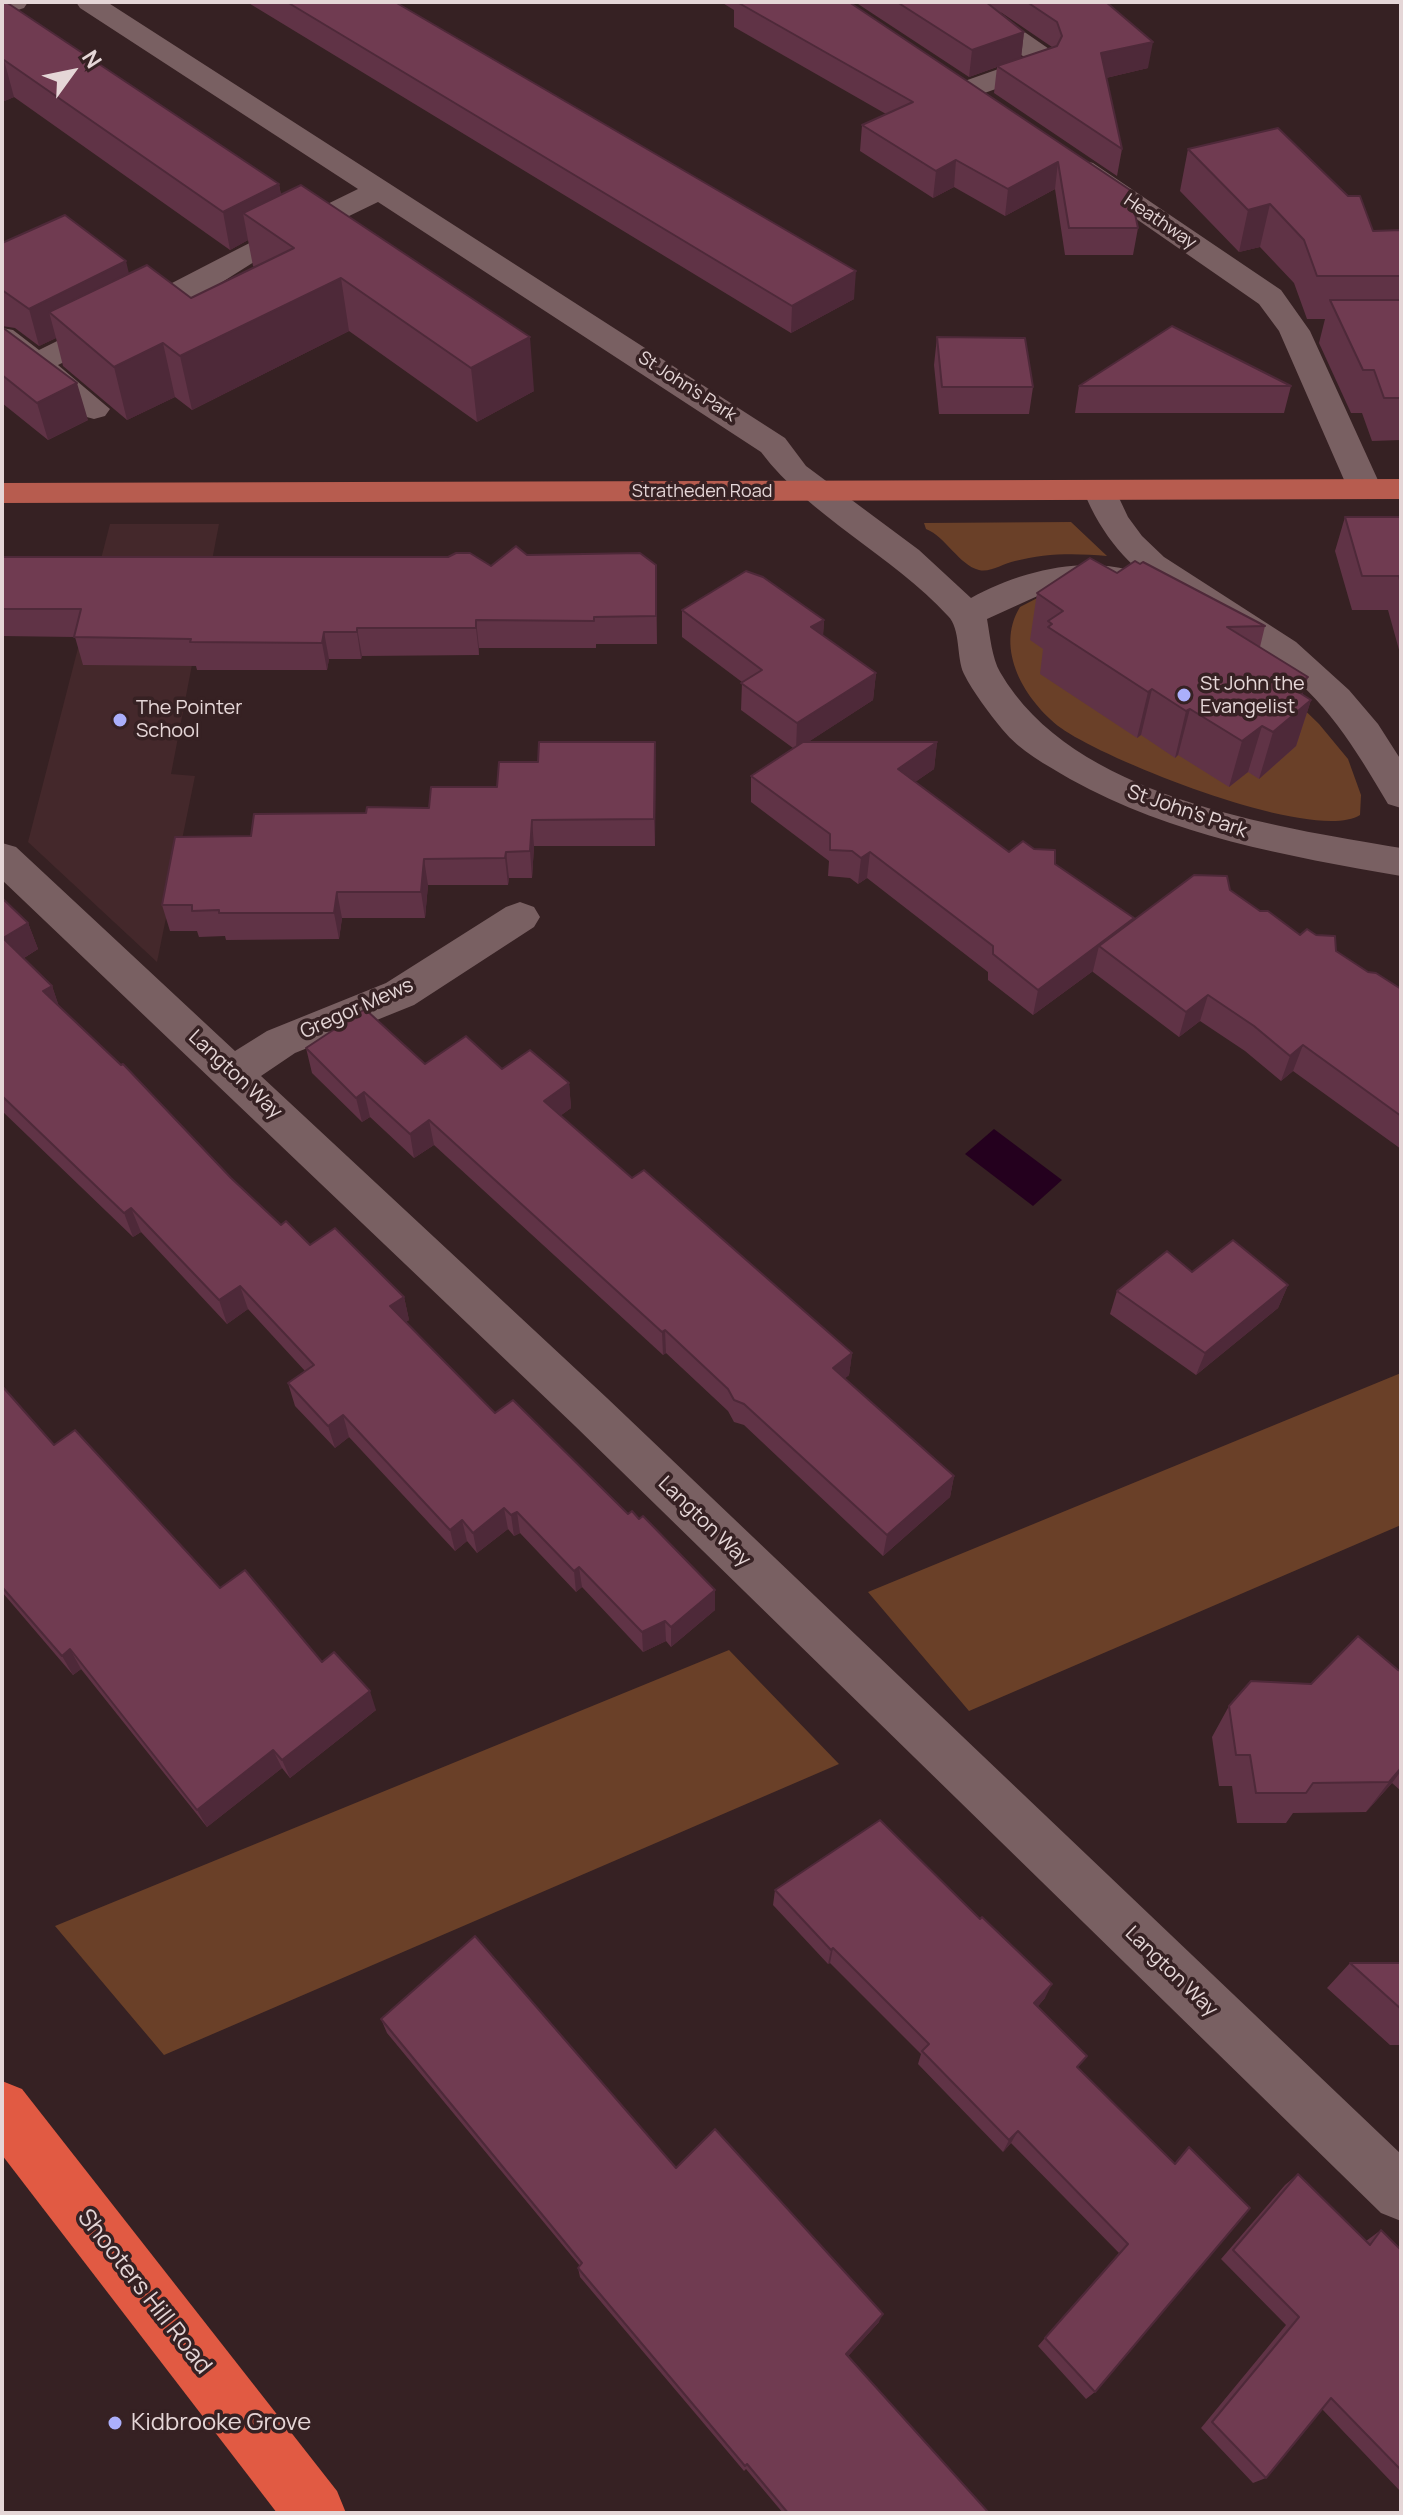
<!DOCTYPE html>
<style>
body{margin:0}
#map{position:relative;width:1403px;height:2515px;overflow:hidden;background:#362123;font-family:Manrope,sans-serif}
canvas{display:block}
.frame{position:absolute;inset:0;border:4px solid #e5d6d7;pointer-events:none}
.north{position:absolute;left:32px;top:32px;width:80px;height:80px;-webkit-text-stroke:6px #362123;paint-order:stroke;rotate:57deg;font-size:22px;font-weight:700;line-height:32px;text-align:center;color:#e5d6d7}
.north::after{content:'';display:block;margin:auto;width:28px;height:36px;background:#e5d6d7;clip-path:polygon(50% 0,100% 100%,50% 72%,0 100%)}
</style>
<div id="map">
<canvas width="1403" height="2515"></canvas>
<div class="frame"></div>
<div class="north">N</div>
</div>
<script>
const ctx = document.querySelector('canvas').getContext('2d');
ctx.lineJoin = 'round';
function fill(path, color) { ctx.fillStyle = color; ctx.fill(path, 'evenodd'); }
function strokePath(path, color, width, dash) { ctx.strokeStyle = color; ctx.lineWidth = width; ctx.lineCap = dash ? 'butt' : 'round'; ctx.setLineDash(dash || []); ctx.stroke(path); }
function write(font, color, halo, rows, align = 'center') {
  ctx.font = font + ' Manrope,sans-serif'; ctx.lineWidth = 7; ctx.setLineDash([]); ctx.textBaseline = 'middle'; ctx.strokeStyle = halo; ctx.fillStyle = color; for (const [text, x, y, turn = 0] of rows) {
    ctx.save(); ctx.translate(x, y); ctx.rotate((+turn || 0) * Math.PI / 180); ctx.textAlign = isNaN(turn) ? turn : align; if (halo) ctx.strokeText(text, 0, 0); ctx.fillText(text, 0, 0); ctx.restore();
  }
}
fill(new Path2D(`
 M110,524H219L171,774L195,776L157,962L28,842Z`), '#44282b');
fill(new Path2D(`
 M1071,522L1107,556C1076,553 1045,553 1015,561C1004,563 990,573 979,570C959,565 946,537 926,529L924,523Z
 M1047,593L1251,658L1319,724L1348,759L1361,795L1360,815C1314,844 1105,760 1061,728C1025,701 994,649 1020,607Z
 M1401,1373V1525L969,1711L868,1592Z
 M729,1650L839,1764L164,2055L55,1926Z`), '#6a4028');
fill(new Path2D(`
 M994,1129L1062,1180L1033,1206L965,1154Z`), '#24001e');
fill(new Path2D(`
 M2,2H28L24,8L2,15Z
 M76,2H107L785,438L806,466L919,550L971,598C1016,573 1078,556 1129,570L1134,578L1129,586L1042,594L987,619C990,636 992,658 1000,672C1072,797 1271,826 1401,848V876C1286,856 1173,836 1070,779C1045,764 1021,752 1002,729C989,713 973,692 964,674C956,657 961,629 948,616C892,555 810,517 761,452L378,202L254,262L208,291L58,365L110,409L105,416L94,419L83,416L2,352V328L13,330L39,350C146,298 250,241 358,189L80,8Z
 M991,13L1000,15L1052,51L1056,63L1052,69L976,96L966,98L956,96L952,90L956,84L1027,59L982,27L978,21L982,15Z
 M1083,160L1093,163L1281,290L1310,331L1382,489L1377,496L1365,499L1353,496L1348,489L1279,331L1259,304L1073,175L1069,169L1073,163Z
 M1100,480L1112,483L1128,517L1142,536L1164,557L1296,642L1349,690L1378,724L1401,760V808L1388,804C1353,745 1327,701 1270,658C1194,601 1122,587 1083,490L1088,483Z
 M2,843L16,847L235,1051L267,1031L386,983L506,907L520,902L534,907L540,917L534,927L414,1005L295,1053L261,1076L607,1398L1401,2154V2221L1381,2213L575,1426L2,880Z`), '#796062');
fill(new Path2D(`
 M1401,479V499L2,503V483Z`), '#b75c4f');
fill(new Path2D(`
 M2,2081L22,2089L337,2491L346,2513H277L2,2155Z`), '#e15a43');
fill(new Path2D(`
 M2,2L279,184L281,195L534,391L477,422L349,331L192,410L175,397L127,420L63,366L56,338L39,346L15,328L2,326V243L129,274L191,298L254,267L253,266L248,240L230,250L14,97L2,102Z
 M247,2H395L854,299L791,333Z
 M721,2H849L1130,190L1138,228L1133,255H1065L1055,189L1005,216L954,187L933,198L860,151L862,125L886,114L734,27V10Z
 M855,2H1106L1148,68L1106,78L1122,149L1117,176L994,93L997,67L969,77ZM1000,12L1002,13L1052,47L1021,58L1024,32Z
 M1188,149L1373,231L1401,230V440L1372,441L1362,413H1351L1319,343L1325,319H1307L1294,283L1260,247L1239,252L1180,191Z
 M2,327L88,420L48,440L2,403Z
 M937,337L1033,387L1029,414H939L934,365Z
 M1079,386H1291L1284,413H1075Z
 M1345,517H1401V657L1388,610H1352L1335,551Z
 M527,555L656,565L657,644H596V648H479V655L362,656L361,659H329L327,670H197L196,666L83,665L75,637L2,636V557L491,566Z
 M1140,564L1265,626L1260,647L1303,695L1311,700L1296,746L1259,779L1248,772L1229,787L1178,755L1175,758L1141,735L1137,738L1040,674L1043,649L1030,640L1037,593L1117,573Z
 M682,610L824,620L823,636L876,673L873,700L808,742H937L934,769L915,782L1009,852L1055,864L1134,920L1230,890L1260,911L1300,935L1336,951L1368,972L1401,989V1149L1293,1071L1281,1081L1245,1051L1200,1021L1179,1037L1093,972V971L1033,1015L988,980V972L867,878L858,884L850,878L828,876L829,861L751,802V776L793,748L741,710L742,682L682,637Z
 M655,742V846H534L532,878H509L508,885H428L425,918H342L339,939L226,940L225,936L199,937L197,931H170L162,905L251,836L366,813L429,808L497,787L538,762Z
 M2,898L28,923L38,949L24,958L52,986L59,1007L231,1178L281,1225L310,1245L404,1297L409,1320L406,1322L495,1413L715,1610L671,1647L666,1641L643,1652L582,1587L576,1592L520,1533L514,1536L508,1529L477,1553L467,1541L455,1551L349,1437L335,1448L295,1406L288,1383L305,1371L248,1309L227,1324L141,1232L133,1237L2,1111Z
 M306,1048L425,1064L502,1069L569,1083L571,1108L560,1116L632,1178L852,1353L849,1375L845,1378L954,1476L950,1497L883,1556L744,1425L734,1422L728,1411L666,1353L663,1355L434,1145L414,1158L370,1117L362,1122L312,1073Z
 M1192,1272L1288,1285L1278,1308L1196,1375L1110,1314L1117,1291Z
 M2,1386L54,1445L220,1588L322,1662L376,1710L290,1778L282,1768L207,1827L81,1669L73,1675L2,1592Z
 M1401,1671V1791L1392,1783L1366,1812L1293,1813L1286,1823H1237L1232,1786H1219L1212,1737L1229,1706L1311,1684Z
 M775,1890L1045,1998L1038,2006L1079,2069L1175,2164L1095,2392L1086,2399L1038,2346L1119,2253L1011,2143L1003,2152L918,2064L921,2054L830,1963L828,1964L773,1905Z
 M1350,1963H1401V2045H1390L1327,1988Z
 M381,2019L676,2168L879,2322L848,2356L989,2513H783L746,2469L744,2471L580,2277L578,2268L580,2266L387,2033Z
 M1298,2174L1366,2241L1381,2230L1401,2250V2492L1322,2409L1266,2478L1253,2483L1201,2428L1286,2325L1221,2259L1285,2185Z`), '#603346');
fill(new Path2D(`
 M1024,32L1021,58L969,77L972,50Z
 M1153,42L1148,68L1097,80L1101,53Z
 M4,60L14,97L2,102V61Z
 M956,160L954,187L933,198L936,171Z
 M1058,162L1055,189L1005,216L1008,189Z
 M279,184L285,222L243,213L248,240L230,250L223,212Z
 M1270,204L1260,247L1239,252L1248,210Z
 M126,261L135,299L49,312L56,338L39,346L29,309Z
 M856,271L854,299L791,333L792,306Z
 M341,278L349,331L192,410L180,356Z
 M530,337L534,391L477,422L471,368Z
 M163,343L175,397L127,420L114,367Z
 M77,383L88,420L48,440L37,403Z
 M476,620L479,648V655L476,628Z
 M824,620L822,647L811,627Z
 M357,628L362,656L361,659L357,632Z
 M324,632L329,659L327,670L322,643Z
 M876,673L873,700L796,750L797,723Z
 M1308,677L1298,710L1311,700L1296,746L1259,779L1273,732L1292,688Z
 M1152,689L1141,735L1137,738L1148,692Z
 M1190,709L1178,755L1175,758L1186,711Z
 M1262,726L1248,772L1229,787L1242,741Z
 M655,742L656,769L655,846L654,819Z
 M937,742L934,769L895,796L898,769Z
 M532,820L534,846L532,878L530,851Z
 M506,852L509,878L508,885L505,858Z
 M870,852L867,878L858,884L861,858Z
 M424,859L428,885L425,918L421,892Z
 M337,892L342,918L339,939L334,913Z
 M1134,918L1099,946L1093,971L1033,1015L1038,990Z
 M28,923L38,949L14,964L3,938Z
 M52,986L61,1012L43,991Z
 M1208,995L1200,1021L1179,1037L1186,1012Z
 M1303,1045L1293,1071L1281,1081L1290,1056Z
 M569,1083L571,1108L546,1126L544,1101Z
 M364,1092L370,1117L362,1122L356,1098Z
 M429,1120L434,1145L414,1158L410,1134Z
 M131,1208L141,1232L133,1237L124,1213Z
 M1288,1285L1278,1308L1196,1375L1205,1353Z
 M240,1286L248,1309L227,1324L219,1300Z
 M404,1297L409,1320L395,1329L390,1306Z
 M665,1330L666,1353L663,1355L662,1332Z
 M852,1353L849,1375L831,1390L833,1368Z
 M343,1415L349,1437L335,1448L328,1426Z
 M954,1476L950,1497L883,1556L887,1535Z
 M504,1508L508,1529L477,1553L473,1533Z
 M517,1512L520,1533L514,1536L511,1515Z
 M462,1520L467,1541L455,1551L450,1530Z
 M579,1567L582,1587L576,1592L574,1571Z
 M715,1590V1610L671,1647V1627Z
 M665,1621L666,1641L643,1652L642,1632Z
 M70,1649L81,1669L73,1675L62,1656Z
 M370,1691L376,1710L290,1778L282,1760Z
 M273,1750L282,1768L207,1827L197,1810Z
 M1401,1768V1771L1392,1783L1366,1812L1389,1782Z
 M833,1948L830,1963L828,1964L831,1950Z
 M1052,1984L1045,1998L1028,2017L1034,2003Z
 M1018,2131L1011,2143L1003,2152L1009,2140Z
 M883,2314L879,2322L843,2362L846,2354Z`), '#4e2939');
const building = new Path2D(`
 M2,2H6L279,184L223,212L4,60L2,61Z
 M287,2H395L856,271L792,306Z
 M737,2H849L1130,190L1138,228H1069L1058,162L1008,189L956,160L936,171L862,125L913,102Z
 M897,2H986L1024,32L972,50Z
 M1027,2H1106L1153,42L1101,53L1122,149L997,66L1057,46L1062,36L1057,22Z
 M1278,128L1348,196H1360L1373,231L1401,230V276H1317L1304,240L1270,204L1248,210L1188,149Z
 M301,185L530,337L471,368L341,278L180,356L163,343L114,367L49,312L147,265L191,298L294,248L243,213Z
 M65,215L126,261L29,309L2,290V243Z
 M1330,300H1401V398H1384L1374,370H1363Z
 M1172,326L1291,386H1079Z
 M2,327L77,383L37,403L2,375Z
 M937,337L1025,338L1033,387H942Z
 M1345,517H1401V584L1399,576H1362Z
 M516,546L527,555L640,553L656,565V616L594,617V621L476,620V628H357V632H324L322,643L190,642L191,639L74,637L81,609H2V557H448L456,553H470L491,566Z
 M1090,558L1117,573L1135,561L1140,564L1143,562L1265,626L1227,627L1308,677L1292,688L1311,700L1273,732L1262,726L1242,741L1190,709L1186,711L1152,689L1148,692L1048,627L1052,624L1048,621L1063,611L1037,593Z
 M746,571L763,577L824,620L811,627L876,673L797,723L741,683L762,670L682,610Z
 M539,742H655L654,819L532,820L530,851L506,852L505,858L424,859L421,892H337L334,913H219V910L192,911V905H162L175,837L251,836L254,814L366,813L367,807L429,808L431,787H497L499,762H538Z
 M803,742H937L898,769L1009,852L1023,841L1034,849L1055,850V864L1134,918L1038,990L993,954V946L870,852L861,858L852,851L830,850V834L751,776Z
 M1194,875L1227,876L1230,890L1260,911H1268L1300,935L1307,929L1316,935L1335,936L1336,951L1368,972L1376,973L1401,989V1116L1303,1045L1290,1056L1254,1026L1208,995L1186,1012L1099,946Z
 M2,898L28,923L3,938L52,986L43,991L121,1065L123,1064L231,1178L281,1225L286,1221L310,1245L335,1228L404,1297L390,1306L495,1413L513,1400L628,1514L632,1511L639,1519L643,1516L715,1590L671,1627L665,1621L642,1632L579,1567L574,1571L517,1512L511,1515L504,1508L473,1533L462,1520L450,1530L343,1415L328,1426L288,1383L314,1365L240,1286L219,1300L131,1208L124,1213L2,1096Z
 M365,1009L425,1064L466,1036L502,1069L530,1050L569,1083L544,1101L632,1178L644,1170L852,1353L833,1368L954,1476L887,1535L744,1404L734,1400L728,1389L665,1330L662,1332L429,1120L410,1134L364,1092L356,1098L306,1048Z
 M1233,1240L1288,1285L1205,1353L1117,1291L1167,1251L1192,1272Z
 M2,1386L54,1445L75,1430L220,1588L245,1570L322,1662L334,1652L370,1691L282,1760L273,1750L197,1810L70,1649L62,1656L2,1587Z
 M1358,1636L1398,1670L1401,1671V1768L1389,1782L1313,1783L1306,1793H1256L1250,1755H1236L1229,1706L1251,1681L1311,1684Z
 M880,1820L980,1919L982,1917L1052,1984L1034,2003L1087,2056L1077,2067L1175,2164L1189,2147L1250,2208L1095,2392L1045,2338L1128,2244L1018,2131L1009,2140L922,2051L929,2044L833,1948L831,1950L775,1890Z
 M475,1936L676,2168L715,2129L883,2314L846,2354L989,2513H788L747,2464L745,2466L578,2268L582,2263L381,2019Z
 M1350,1963H1401V2009Z
 M1298,2174L1370,2245L1381,2230L1401,2250V2470L1331,2398L1266,2478L1212,2422L1299,2317L1233,2250Z`);
fill(building, '#703b51');
strokePath(building, '#4e2939', 2);
for (const [x, y, r, color] of [
 [1184,695,8,"#abaffb"],
 [120,720,8,"#abaffb"],
 [115,2423,8,"#abaffb"]
]) { const dot = new Path2D(); dot.arc(x, y, r, 0, 2 * Math.PI); ctx.fillStyle = color; ctx.fill(dot); strokePath(dot, '#362123', 3); }
write('18px', '#e5d6d7', '#362123', [
 ["Heathway",1160,222,34],
 ["St John's Park",687,387,33],
 ["Stratheden Road",702,492]
]);
write('20px', '#e5d6d7', '#362123', [
 ["St John the",1200,684],
 ["Evangelist",1200,707],
 ["The Pointer",136,708],
 ["School",136,731]
], 'left');
write('20px', '#e5d6d7', '#362123', [
 ["St John's Park",1187,812,19],
 ["Gregor Mews",357,1009,-24],
 ["Langton Way",235,1075,43],
 ["Langton Way",704,1522,44],
 ["Langton Way",1171,1972,44]
]);
write('24px', '#e5d6d7', '#362123', [
 ["Shooters Hill Road",144,2292,52]
]);
write('24px', '#e5d6d7', '#362123', [
 ["Kidbrooke Grove",131,2423]
], 'left');
</script>
